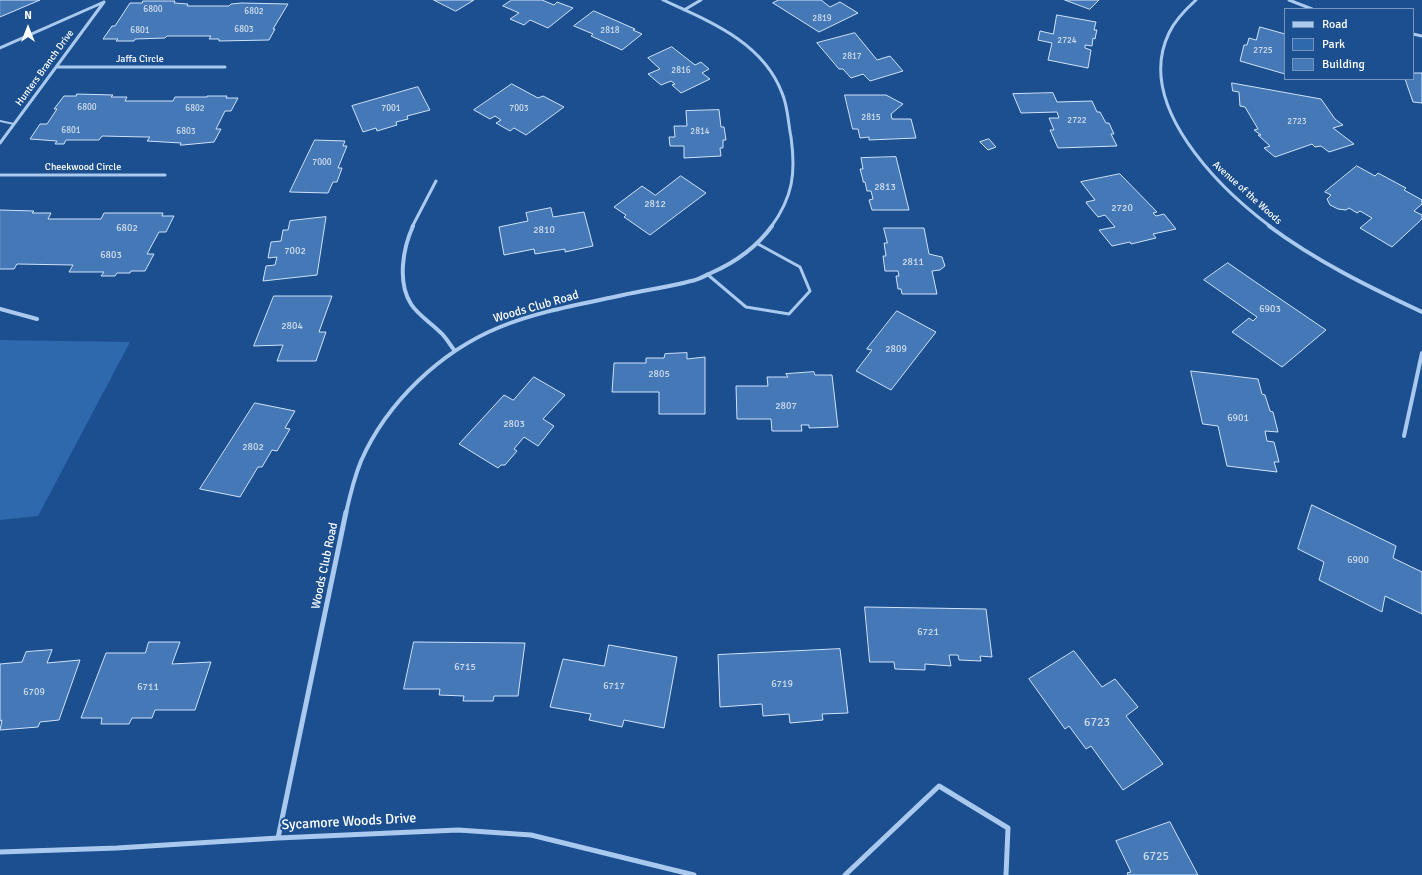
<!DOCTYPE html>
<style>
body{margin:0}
#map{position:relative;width:1422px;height:875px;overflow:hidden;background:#1b4f8f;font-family:Signika,sans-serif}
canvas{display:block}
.legend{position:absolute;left:1284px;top:8px;width:130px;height:72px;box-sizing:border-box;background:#1b4f8f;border:1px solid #7695bc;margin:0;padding:5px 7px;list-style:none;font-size:12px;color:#fff}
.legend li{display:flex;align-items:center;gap:8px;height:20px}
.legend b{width:20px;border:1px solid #7695bc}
.north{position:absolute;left:8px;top:8px;width:40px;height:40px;-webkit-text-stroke:3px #1b4f8f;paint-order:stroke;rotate:0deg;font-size:11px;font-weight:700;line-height:16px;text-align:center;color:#fff}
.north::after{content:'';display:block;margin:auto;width:14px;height:18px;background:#fff;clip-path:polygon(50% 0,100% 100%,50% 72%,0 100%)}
</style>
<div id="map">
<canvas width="1422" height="875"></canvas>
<ul class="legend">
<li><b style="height:5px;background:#a9c9ee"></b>Road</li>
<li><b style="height:11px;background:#2e69ad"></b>Park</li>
<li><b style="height:11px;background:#4478b7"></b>Building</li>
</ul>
<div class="north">N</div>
</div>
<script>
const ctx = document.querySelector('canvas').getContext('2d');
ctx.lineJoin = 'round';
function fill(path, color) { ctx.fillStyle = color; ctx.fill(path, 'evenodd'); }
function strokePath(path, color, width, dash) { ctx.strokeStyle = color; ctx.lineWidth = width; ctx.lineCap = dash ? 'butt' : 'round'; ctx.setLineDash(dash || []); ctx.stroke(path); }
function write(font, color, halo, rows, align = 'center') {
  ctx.font = font + ' Signika,sans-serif'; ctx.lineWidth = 4; ctx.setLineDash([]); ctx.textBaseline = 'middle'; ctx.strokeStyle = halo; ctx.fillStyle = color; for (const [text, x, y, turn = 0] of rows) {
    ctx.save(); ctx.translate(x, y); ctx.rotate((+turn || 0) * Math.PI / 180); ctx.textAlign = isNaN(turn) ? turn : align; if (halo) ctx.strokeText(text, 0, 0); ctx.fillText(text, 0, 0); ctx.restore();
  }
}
fill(new Path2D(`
 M0,340L130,342L38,516L0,520Z`), '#2e69ad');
const building = new Path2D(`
 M0,0H40L0,17Z
 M434,0H474L456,11Z
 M512,0H542L554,5L557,2L573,8L548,28L530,20L524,25L510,19L519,13L503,6Z
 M779,0H821L830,7L840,2L858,13L819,32L773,3Z
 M1065,0H1099L1090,9Z
 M143,1H175L174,3L188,4L187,6H229L231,4L242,3L288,4L273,29H275L269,40L219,41V39H209L211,36H167L165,38L135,39L134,41H116L118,39H103L112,26H115L130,3H142Z
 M594,11L635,29L633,30L642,34L622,50L591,36L593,34L574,26Z
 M1057,15L1096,22L1094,30H1097L1096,34L1095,39L1093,38L1092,46L1085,45V48L1091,50L1088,68L1048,60L1052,43L1038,40L1040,31L1053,34Z
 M1260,27L1285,34V74L1240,61L1244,45H1247L1249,38L1256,40Z
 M855,33L877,60L890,56L903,71L870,81L863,74L851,78L843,69H839L817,43Z
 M672,47L695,65L701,62L709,69L702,73L710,79L681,93L672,85L675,84L671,81L661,85L648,74L660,69L648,58Z
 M1413,73H1422V103L1413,102L1405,79H1413Z
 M1232,83L1321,99L1335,119L1343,125L1333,128L1354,144L1329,152L1321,146L1315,147L1312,144L1275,157L1264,148L1270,146L1258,135H1261L1254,130L1258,129L1245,107L1240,106L1239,92L1233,91Z
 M512,84L538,98L543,96L564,107L526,135L514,128L510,131L496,123L501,120L495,116L490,119L474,110Z
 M418,87L430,110L407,116L408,119L396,122L397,125L377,131L376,128L363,132L352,106Z
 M1053,93L1057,102L1092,101L1097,112H1100L1106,123H1109L1114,134H1111L1117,146L1058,148L1050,130H1054L1049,118H1059L1057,112L1021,113L1013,94Z
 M77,94L113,95L111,97H127L125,101H173L175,97H207V96H227L226,98H238L231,111H225L216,129H221L214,142L183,145H180L181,143L147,141L150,137H145L102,136L99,140H66L64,144H55L57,141L30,139L40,124H47L57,109H54L64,96H76Z
 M845,95H886L903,104L891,114L892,119H911L916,138L869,140V137L860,138L858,129H853Z
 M719,110L721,127H724L726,140H723V148H720L721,156L684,158V146H670L669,137H675L674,126H687L686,111Z
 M989,139L996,147L988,150L980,142Z
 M315,140L345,141L343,146H347L338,168H342L337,182H333L328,193L290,192Z
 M896,157L909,210H872L869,200L873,199L871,191H867L865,182H863V180L860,169H863L861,158Z
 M1357,166L1375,176L1378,173L1406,188L1404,190L1422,200V204L1414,211L1422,215V219L1392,247L1360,228L1372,218L1360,211L1357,213L1349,208L1346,210L1338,209L1330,205L1327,199L1331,195L1325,192Z
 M1120,174L1157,212L1153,213L1156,216L1164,214L1176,229L1153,234L1156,238L1131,244L1130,242L1112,246L1099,230L1115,227L1105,215L1098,217L1087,204L1086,202L1095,200L1081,182Z
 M681,176L706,193L650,235L624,217L626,215L614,207L642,186L655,195Z
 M551,208L553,217L584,212L593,246L565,252V249L535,254L534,249L504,255L499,227L528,221L526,213Z
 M0,210L34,211L32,213H51L48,219H101L104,213H163L162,216H174L166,232H159L147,254H154L145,271H131L130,273H117L115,276H101L104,272H69L73,265L17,264L14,269H0Z
 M326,217L317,275L263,281L266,266L275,265L277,257L268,258L271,242L281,241L283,230H288L290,221Z
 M884,228H924L929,254L942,257L945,266L940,270L932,271L937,294H902L901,289H898L896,276H899L898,271H885L883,256H886L884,243H887Z
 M1228,263L1254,281L1326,330L1282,367L1232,332L1249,318L1253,321L1257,317L1204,280Z
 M274,296H332L319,332H326L316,361H277L283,345L254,346Z
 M897,311L936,332L891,390L856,371L872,350L867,349Z
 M687,353V359L705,357V414H659V392H612L614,363H646V358H664L665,354Z
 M1191,371L1258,379L1262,394L1265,395L1270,411L1273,412L1278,432L1265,431L1267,441L1274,442L1279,462H1274L1277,472L1227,466L1218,426L1203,424Z
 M814,372L815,375H832L838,427L809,428V425H801L802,431H772L771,419H737L736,386H768L767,377H788L786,374Z
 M534,377L565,395L543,419L554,426L538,446L524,437L514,449L517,451L505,465H501L498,468L459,444L504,395L513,400Z
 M255,403L295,411L285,428L290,429L277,451L272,450L262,467H258L240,497L200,489Z
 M1312,505L1396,546L1393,558L1422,572V614L1385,596L1382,612L1319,580L1324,562L1298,549Z
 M865,607L986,609L992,657L980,656L981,661L959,660L958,655H949L951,666L925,664V670L895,669L894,662H870Z
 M149,642H180L172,664L211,662L195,710H155L152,718H132L129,724H101L102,718H81L106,653H145Z
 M414,642L525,643L518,696H494L493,701H463L464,696L439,695L440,689H404Z
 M609,645L677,657L664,728L624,720L622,727L589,720L591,714L550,707L563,659L604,666Z
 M840,649L848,713L822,714L823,720L790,723L789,714L763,716L762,704L720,707L718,655Z
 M52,650L47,663L80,660L59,720L40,722L38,727L0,730L2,720L0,721V664L22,662L26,652Z
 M1074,651L1102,687L1115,679L1138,707L1126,716L1163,764L1123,790L1091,746L1086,749L1069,726L1065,729L1029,679Z
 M1170,822L1198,875H1128L1127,873L1131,872L1116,841Z`);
fill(building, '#4478b7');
strokePath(building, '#cfe3fa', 1);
strokePath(new Path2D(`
 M0,121L14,124`), '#a9c9ee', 2);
strokePath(new Path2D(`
 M707,274L746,307L789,314L810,291L800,267L758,244`), '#a9c9ee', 3);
strokePath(new Path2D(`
 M663,0C709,21 763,42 782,93C788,106 788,123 791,137C796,173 793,197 771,227
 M1196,0C1185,10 1175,20 1169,33C1134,105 1219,188 1271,227
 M1289,0L1312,9
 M684,10L701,0
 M1413,34L1422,36
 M0,48L104,2
 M56,67H225
 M0,143L104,2
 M0,175H165
 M412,227L436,181`), '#a9c9ee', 3);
strokePath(new Path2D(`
 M413,226C403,248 397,282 411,304C418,315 430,322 440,332C446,337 450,345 455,351
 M1269,226C1316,261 1369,287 1422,312
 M0,309L37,319
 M1404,436L1422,353
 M346,513C350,495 354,478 361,461C387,402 441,351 500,327C539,311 582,304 623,295C646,290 669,287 691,281C698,280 704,276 711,273C736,262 756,248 772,226`), '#a9c9ee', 4);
strokePath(new Path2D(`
 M278,838L346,512
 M0,852L117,848L278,838L458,830L531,835L694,875
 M845,875L939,786L1008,828L1006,875`), '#a9c9ee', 5);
write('9px', '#d0dded', null, [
 ["6800",153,10],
 ["6802",254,12],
 ["2819",822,19],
 ["6803",244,30],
 ["6801",140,31],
 ["2818",610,31],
 ["2724",1067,41],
 ["2725",1263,51],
 ["2817",852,57],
 ["2816",681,71],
 ["6800",87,108],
 ["6802",195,109],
 ["7001",391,109],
 ["7003",519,109],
 ["2815",871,118],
 ["2722",1077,121],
 ["2723",1297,122],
 ["6801",71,131],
 ["6803",186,132],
 ["2814",700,132],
 ["7000",322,163]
]);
write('10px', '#fff', '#1b4f8f', [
 ["Jaffa Circle",140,59],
 ["Hunters Branch Drive",45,68,-54],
 ["Cheekwood Circle",83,167],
 ["Avenue of the Woods",1247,193,42]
]);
write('10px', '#d0dded', null, [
 ["2813",885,187],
 ["2812",655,204],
 ["2720",1122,208],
 ["6802",127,228],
 ["2810",544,230],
 ["7002",295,251],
 ["6803",111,255],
 ["2811",913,262],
 ["6903",1270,309],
 ["2804",292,326],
 ["2809",896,349],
 ["2805",659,374],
 ["2807",786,406],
 ["6901",1238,418],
 ["2803",514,424],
 ["2802",253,447],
 ["6900",1358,560],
 ["6721",928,632],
 ["6715",465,667],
 ["6719",782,684],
 ["6717",614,686],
 ["6711",148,687],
 ["6709",34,692]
]);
write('12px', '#fff', '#1b4f8f', [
 ["Woods Club Road",536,307,-16],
 ["Woods Club Road",325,566,-78]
]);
write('12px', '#d0dded', null, [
 ["6723",1097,723],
 ["6725",1156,857]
]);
write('14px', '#fff', '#1b4f8f', [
 ["Sycamore Woods Drive",349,822,-3]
]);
</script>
